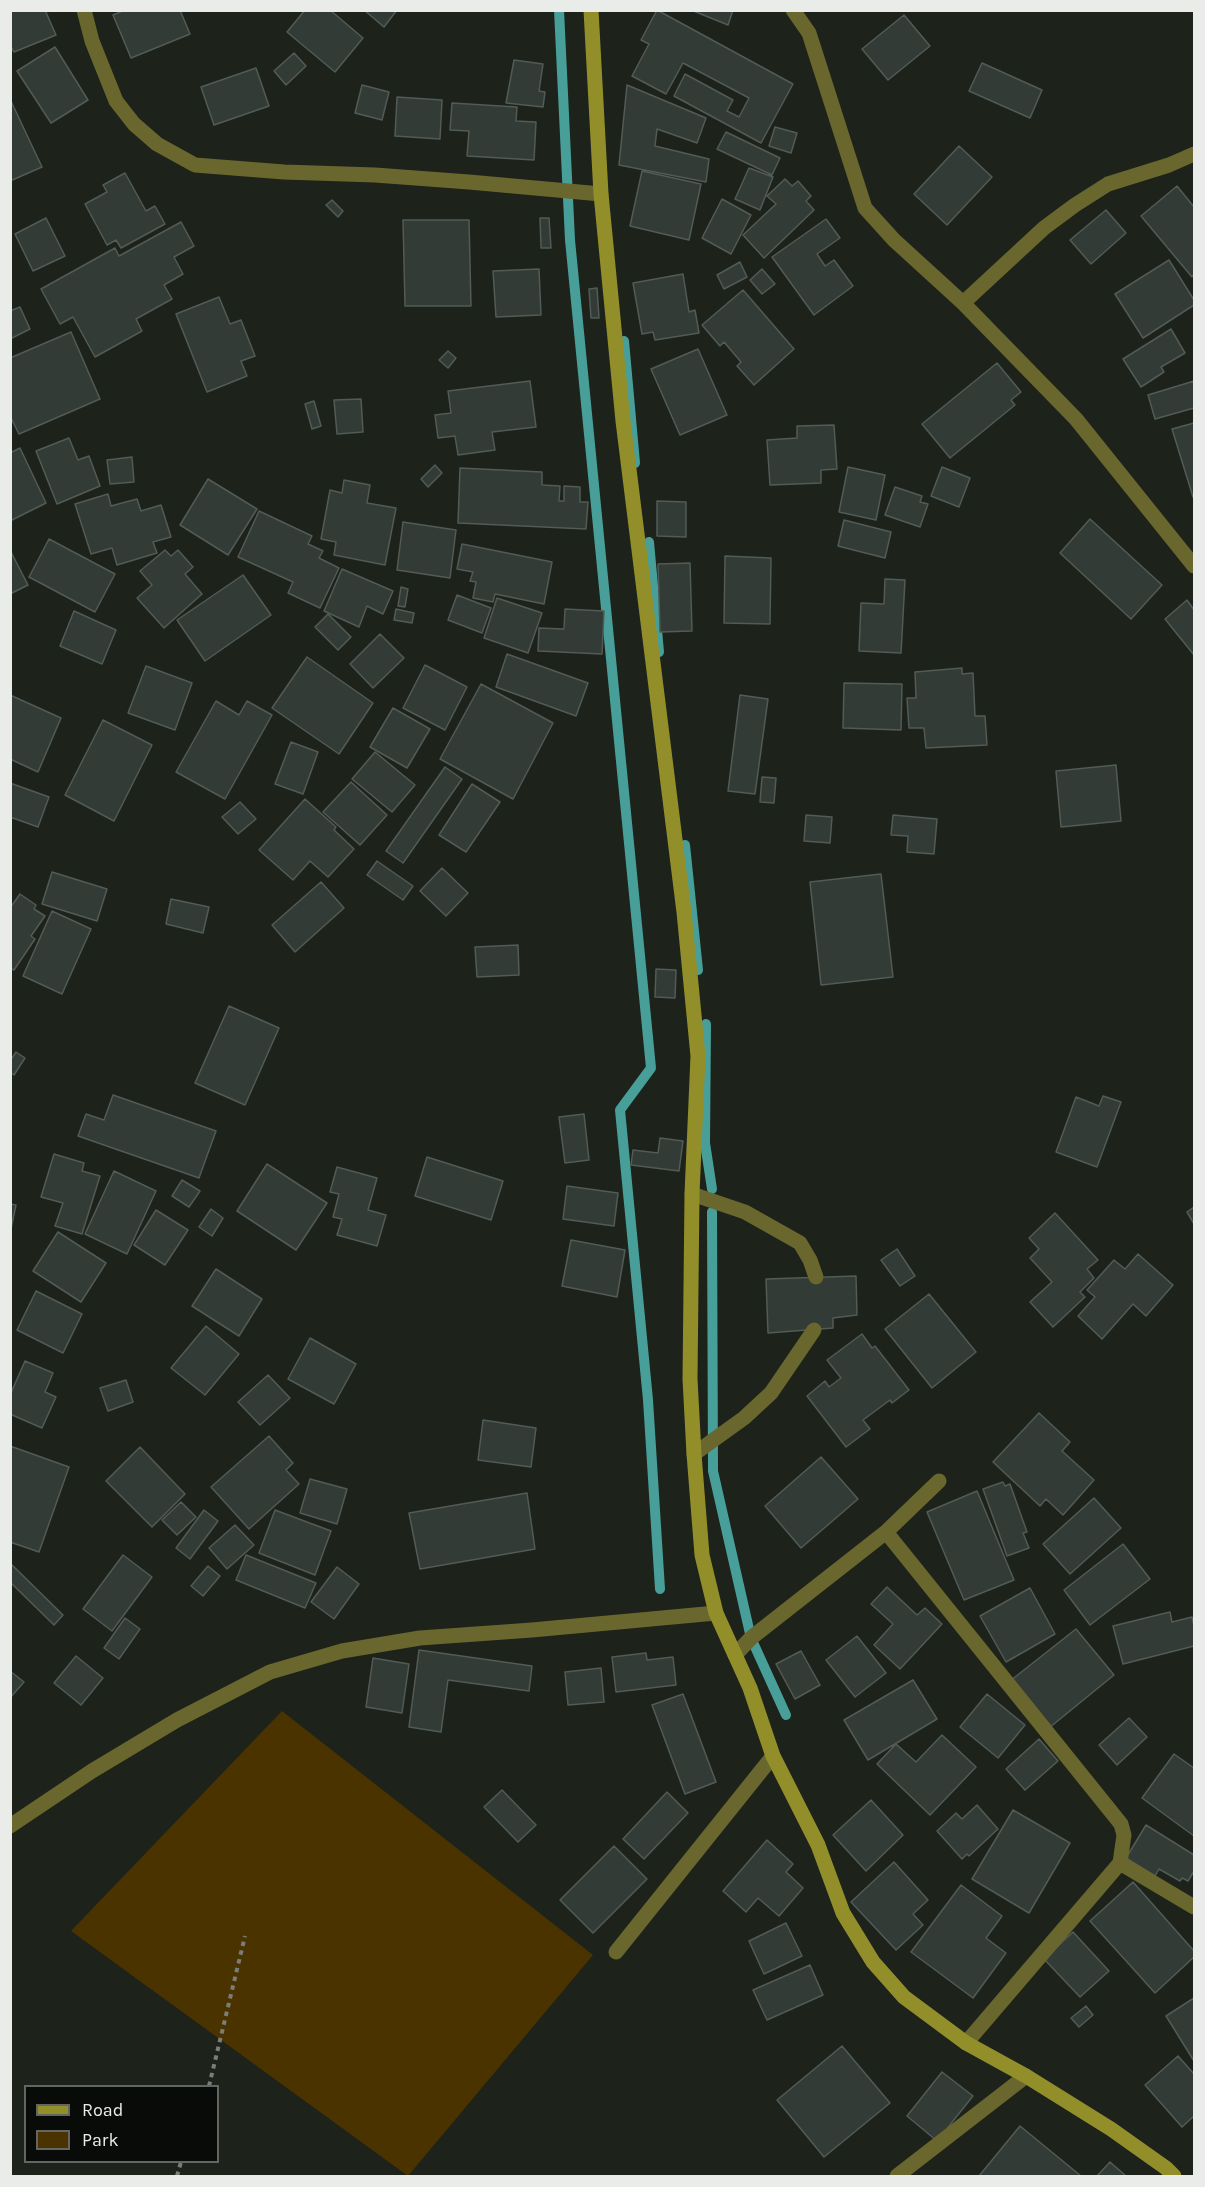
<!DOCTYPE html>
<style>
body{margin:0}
#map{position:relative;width:1205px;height:2187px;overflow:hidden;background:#1d221b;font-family:Karla,sans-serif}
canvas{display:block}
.frame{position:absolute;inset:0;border:12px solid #e9ece8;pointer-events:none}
.legend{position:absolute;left:24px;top:2085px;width:195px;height:78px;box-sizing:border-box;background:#090b08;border:2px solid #636562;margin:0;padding:8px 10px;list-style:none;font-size:18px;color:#e9ece8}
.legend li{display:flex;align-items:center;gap:12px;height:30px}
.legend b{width:30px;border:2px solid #636562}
</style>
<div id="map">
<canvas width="1205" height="2187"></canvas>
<div class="frame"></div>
<ul class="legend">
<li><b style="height:8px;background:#928f2b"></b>Road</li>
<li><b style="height:16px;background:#4b3300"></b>Park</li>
</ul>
</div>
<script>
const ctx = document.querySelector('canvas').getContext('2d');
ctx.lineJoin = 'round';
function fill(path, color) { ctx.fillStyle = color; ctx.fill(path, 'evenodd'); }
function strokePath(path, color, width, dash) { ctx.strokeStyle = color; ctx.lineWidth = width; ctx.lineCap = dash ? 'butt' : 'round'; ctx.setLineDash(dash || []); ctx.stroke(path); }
fill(new Path2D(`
 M282,1711L593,1955L408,2176L71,1931Z`), '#4b3300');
strokePath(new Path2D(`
 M559,10L570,240L651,1068L620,1110L648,1400L660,1589
 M624,341L635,463
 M649,542L659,652
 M685,845L698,970
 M706,1024L705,1143L712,1189
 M712,1212L713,1471L751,1638L786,1715`), '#489f9a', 10);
const building = new Path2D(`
 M10,10H45L56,35L14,52L10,45Z
 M125,10H180L190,34L131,58L113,15Z
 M305,10H330L363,38L335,72L287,32Z
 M364,10H397L384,27Z
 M657,10L793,84L761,143L674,96L685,74L733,100L727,111L739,117L749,98L683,63L666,94L632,76L649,44L641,40Z
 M691,10H733L728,25Z
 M904,15L930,46L888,80L862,49Z
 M55,47L88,100L51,123L17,71Z
 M294,53L306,66L286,85L274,71Z
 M514,60L543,64L539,91L545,92L543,107L506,103Z
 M982,63L1042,90L1030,118L969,91Z
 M256,68L269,106L214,125L201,87Z
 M362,85L389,92L382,120L355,113Z
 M627,85L706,118L697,143L657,129L655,146L709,159L706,182L619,165Z
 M397,97L442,100L440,139L395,136Z
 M10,99L42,167L10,181Z
 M452,103L517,107L516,121L536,122L534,160L467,156L469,131L450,130Z
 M775,127L797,133L791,153L769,146Z
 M726,132L780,158L772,175L717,149Z
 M959,146L992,177L947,225L914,194Z
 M749,168L773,177L760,210L735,199Z
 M642,171L701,184L689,240L630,226Z
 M125,173L146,211L155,206L165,224L121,248L116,240L107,245L85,204L107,192L103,185Z
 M785,179L792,186L798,181L811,196L806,201L814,210L764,258L743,235L776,204L767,196Z
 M1177,186L1194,207V274L1192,277L1141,216Z
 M722,199L751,215L731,254L702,238Z
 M332,200L343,211L338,217L326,205Z
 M1106,210L1126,233L1091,264L1070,240Z
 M46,218L65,256L33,271L15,234Z
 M540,218H549L551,248H541Z
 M826,219L840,238L817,254L825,266L834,260L853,286L814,315L772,257Z
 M403,220H469L471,306H405Z
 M181,222L194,246L174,257L183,274L164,285L172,299L136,319L142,331L95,357L73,317L60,324L41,289L115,248L119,256Z
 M1169,260L1194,300V305L1143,338L1115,294Z
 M740,262L747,277L724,289L717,275Z
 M539,269L541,315L496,317L493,271Z
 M762,269L775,284L762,294L750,280Z
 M683,274L689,312L695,310L699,333L655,340L653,332L642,334L633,283Z
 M597,288L599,318H591L589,289Z
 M743,290L794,349L754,385L737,366L741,362L724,342L720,346L702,325Z
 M219,297L230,324L241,320L255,356L241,361L247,376L207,392L176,314Z
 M20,307L30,329L10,339V311Z
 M1171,329L1185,353L1161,367L1164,372L1141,387L1123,359Z
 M71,332L100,399L19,434L10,416V358Z
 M698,349L727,415L680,435L651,369Z
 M448,351L456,358L448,368L439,360Z
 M997,363L1021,392L1011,400L1015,405L950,458L922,424Z
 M530,381L536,427L492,432L495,450L458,455L455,436L438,438L435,415L451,413L448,391Z
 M1194,381V408L1155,419L1148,395Z
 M361,399L363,432L337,434L334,400Z
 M314,401L321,426L312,429L305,404Z
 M1194,423V497H1193L1172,429Z
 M834,425L837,469L821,470V483L770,485L767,440L797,438V426Z
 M69,438L78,460L89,456L100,486L57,504L36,451Z
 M20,448L46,503L10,521V453Z
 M132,457L134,482L110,484L107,460Z
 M435,465L442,473L428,487L421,479Z
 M848,467L885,475L876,520L839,512Z
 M942,467L970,478L959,507L931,496Z
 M460,468L542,472V485L560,486L559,501H564V486L580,487V502H588L586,529L458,523Z
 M208,479L257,509L228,555L180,525Z
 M344,480L370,485L367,503L396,508L385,565L334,555L336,542L321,539L330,490L342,493Z
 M895,487L922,496L920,502L928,504L920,527L885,515Z
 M108,494L111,506L137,499L141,511L161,505L171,537L153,542L157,553L117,565L112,548L91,554L75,504Z
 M657,501L686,502V537L657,536Z
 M259,511L312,536L308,544L323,551L319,558L339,568L320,608L288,593L293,582L238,557Z
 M1090,519L1162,585L1131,619L1060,553Z
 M844,520L891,532L885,558L838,546Z
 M403,522L456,530L450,578L397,570Z
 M49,539L115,574L95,612L29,577Z
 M462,544L552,562L544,604L495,594L493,602L473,598L476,582L470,581L473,572L457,569Z
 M10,550L28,585L10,594Z
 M165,550L171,556L178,550L193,567L185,574L202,594L164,628L137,598L152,585L140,571Z
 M725,556L771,558L770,624L724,623Z
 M690,563L692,631L660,632L658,564Z
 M342,569L393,591L383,614L367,606L359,627L324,611Z
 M243,575L271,615L205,661L177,620Z
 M885,579L905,580L901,653L859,651L861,603L884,604Z
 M401,587L408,589L405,607L398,606Z
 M457,595L491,608L482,633L448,620Z
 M497,598L542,613L528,653L484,638Z
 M1187,600L1194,610V655L1165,619Z
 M396,609L414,613L412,623L394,620Z
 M565,609L604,611L602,654L538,651L539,628L564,629Z
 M74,611L116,630L102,664L60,646Z
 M328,614L351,637L338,650L315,627Z
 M380,634L404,658L373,688L350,664Z
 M507,654L588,683L576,716L496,687Z
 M307,657L373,703L339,754L272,708Z
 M425,665L467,687L445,730L403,708Z
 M146,666L192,683L175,730L128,713Z
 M962,668V674L973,673L975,716H985L987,745L926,748L924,728H909L907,698H916L915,672Z
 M844,683L902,684L901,730L843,728Z
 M481,684L553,723L513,799L440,759Z
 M10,695L61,718L38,772L10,759Z
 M740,695L768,699L755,794L728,791Z
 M216,701L239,715L247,701L272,715L225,799L176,772Z
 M393,708L430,729L407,768L370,747Z
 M103,720L152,745L114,821L65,795Z
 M291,742L318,752L303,794L275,784Z
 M375,752L415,785L392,812L352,779Z
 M1116,765L1121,821L1061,827L1056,771Z
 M445,767L462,779L403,863L386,851Z
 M762,777L776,778L774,803L760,802Z
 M351,782L387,815L360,845L323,812Z
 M10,783L49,797L38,827L10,817Z
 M472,784L500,802L466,852L439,835Z
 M305,799L336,827L334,830L354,849L328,877L310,861L293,880L259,850Z
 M240,802L256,819L238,834L222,817Z
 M806,815L832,817L830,843L804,841Z
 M893,815L937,819L934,854L907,852L908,836L891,835Z
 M377,861L413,886L403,900L367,875Z
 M442,868L468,893L446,916L420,891Z
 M52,872L107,889L97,921L42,904Z
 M881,874L893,977L821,985L810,882Z
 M321,882L344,908L295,952L272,925Z
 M20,894L36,905L34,909L45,916L31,936L35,939L14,970L10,968V908Z
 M171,899L209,907L203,933L166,924Z
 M52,911L91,929L62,994L23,976Z
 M518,945L519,975L477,977L475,947Z
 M656,969L676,970L675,998L655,997Z
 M229,1006L279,1028L245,1105L195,1083Z
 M16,1052L25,1058L14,1075L10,1072V1061Z
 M113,1095L216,1131L199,1178L78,1136L86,1114L104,1120Z
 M1103,1096L1121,1102L1097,1167L1056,1152L1076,1097L1099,1106Z
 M584,1114L589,1160L565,1163L559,1117Z
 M660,1138L683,1141L679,1171L631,1165L633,1150L658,1153Z
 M54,1154L84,1163L82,1171L100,1176L82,1234L55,1226L63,1203L41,1197Z
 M427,1157L503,1181L491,1220L415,1196Z
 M267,1164L327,1203L296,1250L237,1211Z
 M337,1167L377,1178L368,1210L386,1215L377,1246L337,1235L342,1219L333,1217L339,1194L330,1192Z
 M114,1171L156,1191L127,1254L85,1234Z
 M182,1180L200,1191L189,1207L172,1196Z
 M567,1186L618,1193L614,1226L563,1219Z
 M10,1204L16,1205L11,1229H10Z
 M1194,1207V1224L1187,1212Z
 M211,1209L223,1218L212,1236L199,1227Z
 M156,1210L188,1230L165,1265L134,1245Z
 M1055,1213L1098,1260L1087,1269L1094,1278L1080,1292L1085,1297L1053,1327L1030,1302L1052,1282L1030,1258L1039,1249L1029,1238Z
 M58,1232L106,1263L81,1302L33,1271Z
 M571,1240L625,1250L617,1297L562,1286Z
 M897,1249L915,1276L900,1286L881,1260Z
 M1138,1254L1173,1285L1146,1316L1133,1304L1102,1339L1078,1316L1095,1297L1087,1290L1114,1260L1125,1269Z
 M216,1269L262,1299L239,1336L192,1306Z
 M856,1276L857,1315L833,1318V1328L768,1333L766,1279Z
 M36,1291L82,1314L63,1353L17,1330Z
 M929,1294L976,1352L932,1388L885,1329Z
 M206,1326L239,1354L205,1395L171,1368Z
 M862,1334L872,1348L875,1346L909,1390L892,1403L890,1400L863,1420L870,1429L846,1447L807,1396L825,1381L829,1387L841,1378L827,1360Z
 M310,1338L356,1364L334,1404L288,1379Z
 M25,1361L53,1373L45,1392L56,1397L42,1428L10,1414V1395Z
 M268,1375L290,1398L260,1425L238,1402Z
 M126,1380L133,1402L108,1411L100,1388Z
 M1039,1413L1070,1442L1062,1451L1094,1480L1063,1515L1046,1499L1040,1506L993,1462Z
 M483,1420L536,1428L531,1467L478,1460Z
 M269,1436L293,1463L286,1470L299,1484L249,1529L211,1487Z
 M10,1446L69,1467L39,1552L10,1542Z
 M140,1447L185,1494L152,1527L106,1481Z
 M821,1457L858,1499L801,1548L765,1506Z
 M310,1479L347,1489L337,1524L300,1513Z
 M1003,1482L1005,1486L1010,1484L1027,1532L1023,1533L1029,1548L1007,1556L983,1489Z
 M977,1491L1014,1580L964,1600L927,1512Z
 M527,1493L535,1549L420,1569L409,1513Z
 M1094,1498L1121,1528L1070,1574L1043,1544Z
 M181,1502L196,1517L177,1535L162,1520Z
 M204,1510L218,1521L190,1559L176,1548Z
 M275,1510L331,1531L315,1575L259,1553Z
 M235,1525L254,1545L227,1569L209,1548Z
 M1123,1544L1150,1579L1090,1625L1064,1590Z
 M123,1555L152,1577L112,1631L83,1609Z
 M246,1555L316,1583L305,1608L236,1580Z
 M10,1563L63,1615L54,1625L10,1582Z
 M208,1566L220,1576L203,1596L191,1586Z
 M337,1567L359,1584L334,1619L311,1602Z
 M887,1587L917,1615L925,1608L942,1624L900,1669L874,1645L893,1624L871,1604Z
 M1030,1588L1055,1634L1006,1662L980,1616Z
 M1170,1612L1172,1622L1192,1617L1194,1627V1646L1123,1664L1113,1626Z
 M125,1618L140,1629L119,1659L104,1648Z
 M1076,1629L1114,1675L1049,1728L1010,1681Z
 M857,1636L886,1673L855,1697L826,1660Z
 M419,1650L532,1666L529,1691L448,1680L441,1732L409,1727Z
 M801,1651L820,1685L795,1699L776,1664Z
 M646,1653L647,1660L673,1657L676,1685L616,1692L612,1657Z
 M76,1656L103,1678L81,1705L54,1683Z
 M373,1658L409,1664L402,1713L366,1707Z
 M601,1668L604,1702L568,1705L565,1672Z
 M10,1671L24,1682L10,1698Z
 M913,1680L937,1719L868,1760L844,1720Z
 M683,1694L716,1782L685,1794L652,1705Z
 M987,1694L1025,1725L998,1758L960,1727Z
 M1129,1718L1147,1737L1117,1765L1099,1745Z
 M942,1735L976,1767L930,1815L877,1764L896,1744L916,1762Z
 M1039,1739L1058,1761L1025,1790L1006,1769Z
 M1174,1754L1194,1768V1836L1142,1798Z
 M502,1790L536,1825L518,1842L484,1807Z
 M667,1792L688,1813L644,1859L623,1839Z
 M871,1800L903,1835L866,1871L833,1835Z
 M977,1805L998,1829L969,1856L967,1854L962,1859L937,1831L956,1813L962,1819Z
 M1013,1810L1070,1843L1029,1913L972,1879Z
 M1146,1825L1194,1855V1871L1188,1881L1182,1878L1180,1881L1159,1869L1155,1876L1126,1858Z
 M767,1840L793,1864L786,1872L803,1888L779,1916L758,1898L746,1912L723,1891Z
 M614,1846L647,1879L593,1933L560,1900Z
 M894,1862L928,1900L913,1914L923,1925L896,1950L851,1902Z
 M1133,1882L1194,1951V1957L1155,1993L1090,1921Z
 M961,1885L1002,1916L986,1938L1006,1953L973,1998L911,1952Z
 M786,1923L802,1956L764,1974L749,1941Z
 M1073,1932L1109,1971L1080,1997L1044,1959Z
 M810,1965L823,1995L767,2020L753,1990Z
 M1194,1998V2061L1166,2016Z
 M1086,2006L1093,2015L1079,2027L1071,2018Z
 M842,2046L890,2103L824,2157L777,2100Z
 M1178,2056L1194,2074V2116L1182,2127L1145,2085Z
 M942,2072L973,2096L937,2141L907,2116Z
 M1020,2126L1081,2176H979Z
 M1110,2162L1126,2176H1097Z`);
fill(building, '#323b36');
strokePath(building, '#525b56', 1.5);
strokePath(new Path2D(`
 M209,2086L245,1936
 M177,2176L181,2162`), '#7a7e78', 4, [4.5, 4.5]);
strokePath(new Path2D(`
 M692,1194L745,1212L800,1243L810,1260L816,1277
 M694,1454L744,1418L771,1393L814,1330`), '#69672e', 15);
strokePath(new Path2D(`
 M84,10L92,41L116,101L134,124L157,144L195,165L284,172L375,175L469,182L601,194
 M793,10L809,33L865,208L894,240L963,303L1076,419L1194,566
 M963,303L1044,228L1075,205L1108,184L1169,165L1194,154
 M886,1532L1121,1824L1124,1835L1120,1863
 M735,1655L751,1638L886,1532L939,1481
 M10,1826L92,1771L177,1720L270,1672L342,1651L420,1638L532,1630L716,1613
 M616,1952L773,1756
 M966,2043L1120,1863L1194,1907
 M897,2176L1026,2076`), '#69672e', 15);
strokePath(new Path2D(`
 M591,10L601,194L623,421L684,912L698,1056L692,1194L690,1379L694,1454L702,1555L716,1613L750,1688L773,1756L818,1845L843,1913L873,1962L904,1997L966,2043L1026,2076L1111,2129L1166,2168L1174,2176`), '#928f2b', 15);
</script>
